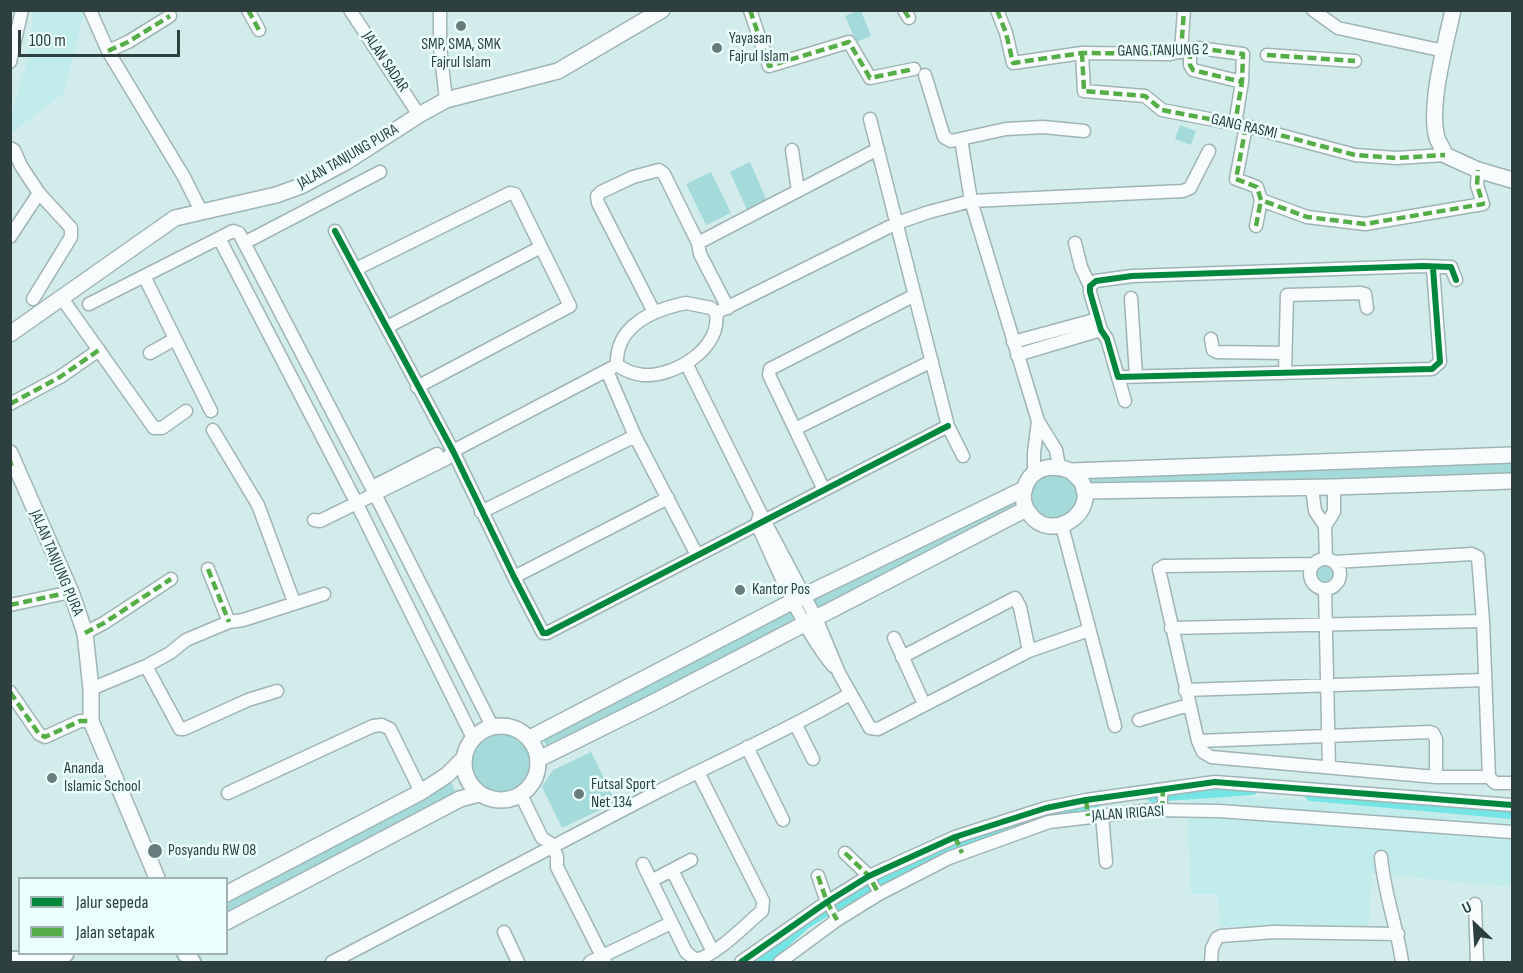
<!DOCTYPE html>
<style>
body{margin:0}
#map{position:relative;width:1523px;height:973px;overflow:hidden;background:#d2ecec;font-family:"Sofia Sans Condensed",sans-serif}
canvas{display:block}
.frame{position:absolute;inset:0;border:12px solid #2d403f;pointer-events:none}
.legend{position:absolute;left:18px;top:877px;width:210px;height:78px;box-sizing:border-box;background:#ecfefd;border:2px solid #a0b2b1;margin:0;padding:8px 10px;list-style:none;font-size:18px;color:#2d403f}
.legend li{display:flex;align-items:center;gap:12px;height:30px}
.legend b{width:30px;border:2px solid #a0b2b1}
.north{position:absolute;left:1445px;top:895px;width:60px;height:60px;-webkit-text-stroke:4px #ecfefd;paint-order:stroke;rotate:335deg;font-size:16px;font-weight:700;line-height:24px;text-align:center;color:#2d403f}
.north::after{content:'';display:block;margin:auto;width:21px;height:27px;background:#2d403f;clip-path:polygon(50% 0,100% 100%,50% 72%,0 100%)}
.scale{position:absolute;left:18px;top:30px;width:162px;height:27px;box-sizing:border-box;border:3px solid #2d403f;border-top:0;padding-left:8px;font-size:18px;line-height:21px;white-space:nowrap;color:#2d403f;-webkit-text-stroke:4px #ecfefd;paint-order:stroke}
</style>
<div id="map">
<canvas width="1523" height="973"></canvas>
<div class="frame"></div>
<ul class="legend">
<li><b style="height:8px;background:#00873e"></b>Jalur sepeda</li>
<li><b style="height:8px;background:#54ad46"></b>Jalan setapak</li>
</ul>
<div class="north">U</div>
<div class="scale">100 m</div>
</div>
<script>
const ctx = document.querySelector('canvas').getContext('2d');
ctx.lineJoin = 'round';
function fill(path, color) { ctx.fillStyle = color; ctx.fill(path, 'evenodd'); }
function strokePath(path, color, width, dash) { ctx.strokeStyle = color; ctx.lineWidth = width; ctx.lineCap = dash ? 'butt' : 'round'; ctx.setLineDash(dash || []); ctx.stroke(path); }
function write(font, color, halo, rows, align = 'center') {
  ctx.font = font + ' "Sofia Sans Condensed",sans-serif'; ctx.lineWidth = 5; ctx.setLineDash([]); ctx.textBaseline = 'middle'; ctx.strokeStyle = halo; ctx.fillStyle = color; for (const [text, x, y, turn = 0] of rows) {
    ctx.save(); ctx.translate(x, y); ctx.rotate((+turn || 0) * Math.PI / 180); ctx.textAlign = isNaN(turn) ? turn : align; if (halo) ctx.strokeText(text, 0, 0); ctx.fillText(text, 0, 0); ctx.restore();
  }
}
fill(new Path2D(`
 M34,11H85L64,93L11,134V117L27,62Z
 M1186,793L1398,806L1512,819V887L1372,873L1369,928L1220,926L1217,894H1191Z`), '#c2eceb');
fill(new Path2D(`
 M857,11H861L871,36L856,42L845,16Z
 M1180,125L1196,131L1191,145L1175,139Z
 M750,162L767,201L747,210L730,172Z
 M711,172L731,213L706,225L686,184Z
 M1512,456V481L1084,491L1062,526L1026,510L816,618L805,595L996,502L1034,473Z
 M1310 575a14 14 0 1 1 28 0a14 14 0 1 1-28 0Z
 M790,611L793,612L795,617L791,621L795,629L550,753L540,733Z
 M464 763a37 37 0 1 1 74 0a37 37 0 1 1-74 0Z
 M591,752L616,802L562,828L542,787L553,770Z
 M447,775L460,799L227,922V894Z`), '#a4dad9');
strokePath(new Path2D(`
 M1311,795L1512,813
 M1152,796L1252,789
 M762,962L805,923L879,879L1013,825L1094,804`), '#74e4e4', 12);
const pedestrian = new Path2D(`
 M1162,810L1163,789
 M869,876L879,894
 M827,902L837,920`);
const minor = new Path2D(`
 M90,10L108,51L184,177L201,211
 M248,10L259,30
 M350,10L419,115
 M440,10V47L446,100
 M750,10L769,66L849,42L870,78L914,69
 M904,10L909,18
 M997,10L1006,33L1013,63L1082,53L1170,54L1198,48L1243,54L1242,82
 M1313,10L1338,28L1444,51
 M1190,50V65L1193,70L1242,82L1235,124
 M108,51L128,42L170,16
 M1181,52L1184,10
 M1082,53L1084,91L1145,96L1162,110L1246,126L1355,155L1396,158L1445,155
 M1267,55L1355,61
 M10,62L22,10
 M925,75L944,137L951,141L1006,129L1043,127L1084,131
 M870,119L948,426L963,456
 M1246,126L1236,179L1257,187L1261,200L1307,217L1365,224L1483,204L1477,185L1478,170
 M961,139L971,201L1038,421L1056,450L1059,466
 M10,148L14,150L21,166L39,193L71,228V237L33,299
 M792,150L798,191
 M1256,226L1261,200
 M335,231L453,451L514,577L543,633H547L948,426
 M10,237L39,193
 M219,238L353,496L473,738
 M244,243L380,172
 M698,243L878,149
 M1075,243L1081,267L1090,286
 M1433,268L1440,362L1432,369L1118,377L1107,339L1101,330L1090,292V286L1096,281L1132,276L1423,266L1451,267L1456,280
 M356,269L510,193L515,194L570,306L417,387
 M144,276L211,411
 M61,297L154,428H162L186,411
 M1131,298L1136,376
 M686,303L711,308L716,313C722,348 675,377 643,375C634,374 624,370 617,365C615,326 652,310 686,303Z
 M89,304L233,231L239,233L375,494L492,726
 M654,312L598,203L597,196L601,192L633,177L659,170L664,174L698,243L700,254L728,308
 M716,313L897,223L929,212L971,201L1183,191L1190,188L1209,151
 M387,327L541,247
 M1211,339L1213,350L1217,352L1284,353
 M1013,342L1098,319
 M150,353L175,339
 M1017,355L1101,330
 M686,363L764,520L816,618L839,673L870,728L878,729L1029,651L1089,630
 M607,371L635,436L697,555
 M1285,373L1287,295L1361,293L1365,294L1367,308
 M1118,377L1125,401
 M10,404L60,377L99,350
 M795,429L932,361
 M213,430L258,505L294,602
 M1034,473V453L1038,421
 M372,487L437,454
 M1312,488L1315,511L1325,526
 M824,490L769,375L770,369L915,295
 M481,512L635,436
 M759,517L757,524C778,570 801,627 833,666
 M314,520L320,521L446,459L453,451L617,365
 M1062,526L1115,726
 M1326,559L1325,526L1334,512V487
 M1310 574a15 15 0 1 1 30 0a15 15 0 1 1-30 0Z
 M1334,562L1472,554L1478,557L1483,621L1489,777
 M1314,564L1164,566L1159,569L1198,741L1203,752L1211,757L1436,777H1489L1495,783H1512
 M208,569L229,622
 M514,577L668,498
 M1325,589L1329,767
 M10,605L71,592
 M1171,628L1483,621
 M85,633L104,623L171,579
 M894,638L924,704
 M902,657L1015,598L1020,607L1029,651
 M146,666L180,729H184L248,700L277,691
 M91,689L146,666L170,653L186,640L229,622L243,620L324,594
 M1185,690L1485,680
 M10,692L39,734L45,737L80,721H91
 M1139,720L1188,705
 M796,725L813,759
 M1198,741L1430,732L1433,733L1436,739V777
 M747,747L783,820
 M228,793L373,726L382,725L390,729L421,792
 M521,795L542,838L553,845L557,857V867L605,962
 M1102,815L1106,862
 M845,853L869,876
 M1381,857C1384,893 1397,926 1402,962
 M643,864L686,952L696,960C717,955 745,925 762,911L763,901L698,772
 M672,870L713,952
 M818,876L827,902
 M651,881L691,860
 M1475,904L1477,962
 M504,932L518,962
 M332,962C441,905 550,848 659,791C723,759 788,730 850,694
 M590,962L671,923
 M741,962L827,902L869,876L955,837L1046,808L1086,800L1215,782L1512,805
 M780,962L837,920L879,894L949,858L1049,822L1152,810L1219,811L1512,832
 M1211,962L1212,948L1217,938L1221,936L1274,932L1398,934`);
const tertiary = new Path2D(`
 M1453,10C1446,42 1428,107 1437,138C1439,143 1443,149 1445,155L1478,170L1512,180
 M10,334L175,218L276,195L301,186L346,162L419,115L446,100L558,71L662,10
 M10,453L71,592L85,633L91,689V721L157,878
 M1071,471C1074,474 1078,478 1081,481C1100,512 1051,545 1029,513C1024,507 1022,498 1024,491C1029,467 1052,463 1071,471L1512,455
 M1084,491L1334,487L1512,481
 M464 763a37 37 0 1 1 74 0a37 37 0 1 1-74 0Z
 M530,738L805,595L1024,489
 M539,759L654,702L1026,509
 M226,894L421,792L447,775L464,758
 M226,922L460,799L479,794`);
const secondary = new Path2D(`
 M186,954L192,962
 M10,960H37L65,954`);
strokePath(pedestrian, '#a0b4b4', 12);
strokePath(minor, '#a0b4b4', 15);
strokePath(tertiary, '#a0b4b4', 18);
strokePath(secondary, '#a0b4b4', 20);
strokePath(pedestrian, '#f8fcfc', 9);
strokePath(minor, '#f8fcfc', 12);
strokePath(tertiary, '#f8fcfc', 15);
strokePath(secondary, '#f8fcfc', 16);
strokePath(new Path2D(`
 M248,10L259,30
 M750,10L769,66L849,42L870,78L914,69
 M904,10L909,18
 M997,10L1006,33L1013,63L1082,53L1170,54L1198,48L1243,54L1242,82
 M1190,50V65L1193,70L1242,82L1235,124
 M108,51L128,42L170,16
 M1181,52L1184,10
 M1082,53L1084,91L1145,96L1162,110L1246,126L1355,155L1396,158L1445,155
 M1267,55L1355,61
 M1246,126L1236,179L1257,187L1261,200L1307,217L1365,224L1483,204L1477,185L1478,170
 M1256,226L1261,200
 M10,404L60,377L99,350
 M10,464L13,463
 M208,569L229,622
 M10,605L71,592
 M85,633L104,623L171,579
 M10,692L39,734L45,737L80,721H91
 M1086,800L1088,816
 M1162,810L1163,789
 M955,837L962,853
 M845,853L869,876L879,894
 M818,876L827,902L837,920`), '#54ad46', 4.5, [9, 4.5]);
strokePath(new Path2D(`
 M335,231L453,451L514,577L543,633H547L948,426
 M1433,268L1440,362L1432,369L1118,377L1107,339L1101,330L1090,292V286L1096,281L1132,276L1423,266L1451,267L1456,280
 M741,962L827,902L869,876L955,837L1046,808L1086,800L1215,782L1512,805`), '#00873e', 6);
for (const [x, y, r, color] of [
 [461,26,6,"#677c7c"],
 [717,48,6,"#677c7c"],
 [740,590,6,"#677c7c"],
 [52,778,6,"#677c7c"],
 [579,794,6,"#677c7c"],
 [155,851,8,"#677c7c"]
]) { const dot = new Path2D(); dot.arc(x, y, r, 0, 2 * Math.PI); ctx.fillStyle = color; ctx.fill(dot); strokePath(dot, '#ecfefd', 2); }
write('16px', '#2d403f', '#ecfefd', [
 ["Yayasan",729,39],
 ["Fajrul Islam",729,57],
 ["SMP, SMA, SMK",461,45,"center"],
 ["Fajrul Islam",461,63,"center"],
 ["Kantor Pos",752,590],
 ["Ananda",64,769],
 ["Islamic School",64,787],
 ["Futsal Sport",591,785],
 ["Net 134",591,803],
 ["Posyandu RW 08",168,851]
], 'left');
write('16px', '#2d403f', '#ecfefd', [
 ["GANG TANJUNG 2",1163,51,-1],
 ["JALAN SADAR",385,62,56],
 ["GANG RASMI",1244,127,13],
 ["JALAN TANJUNG PURA",348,157,-30],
 ["JALAN TANJUNG PURA",56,563,67],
 ["JALAN IRIGASI",1128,814,-4]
]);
</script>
